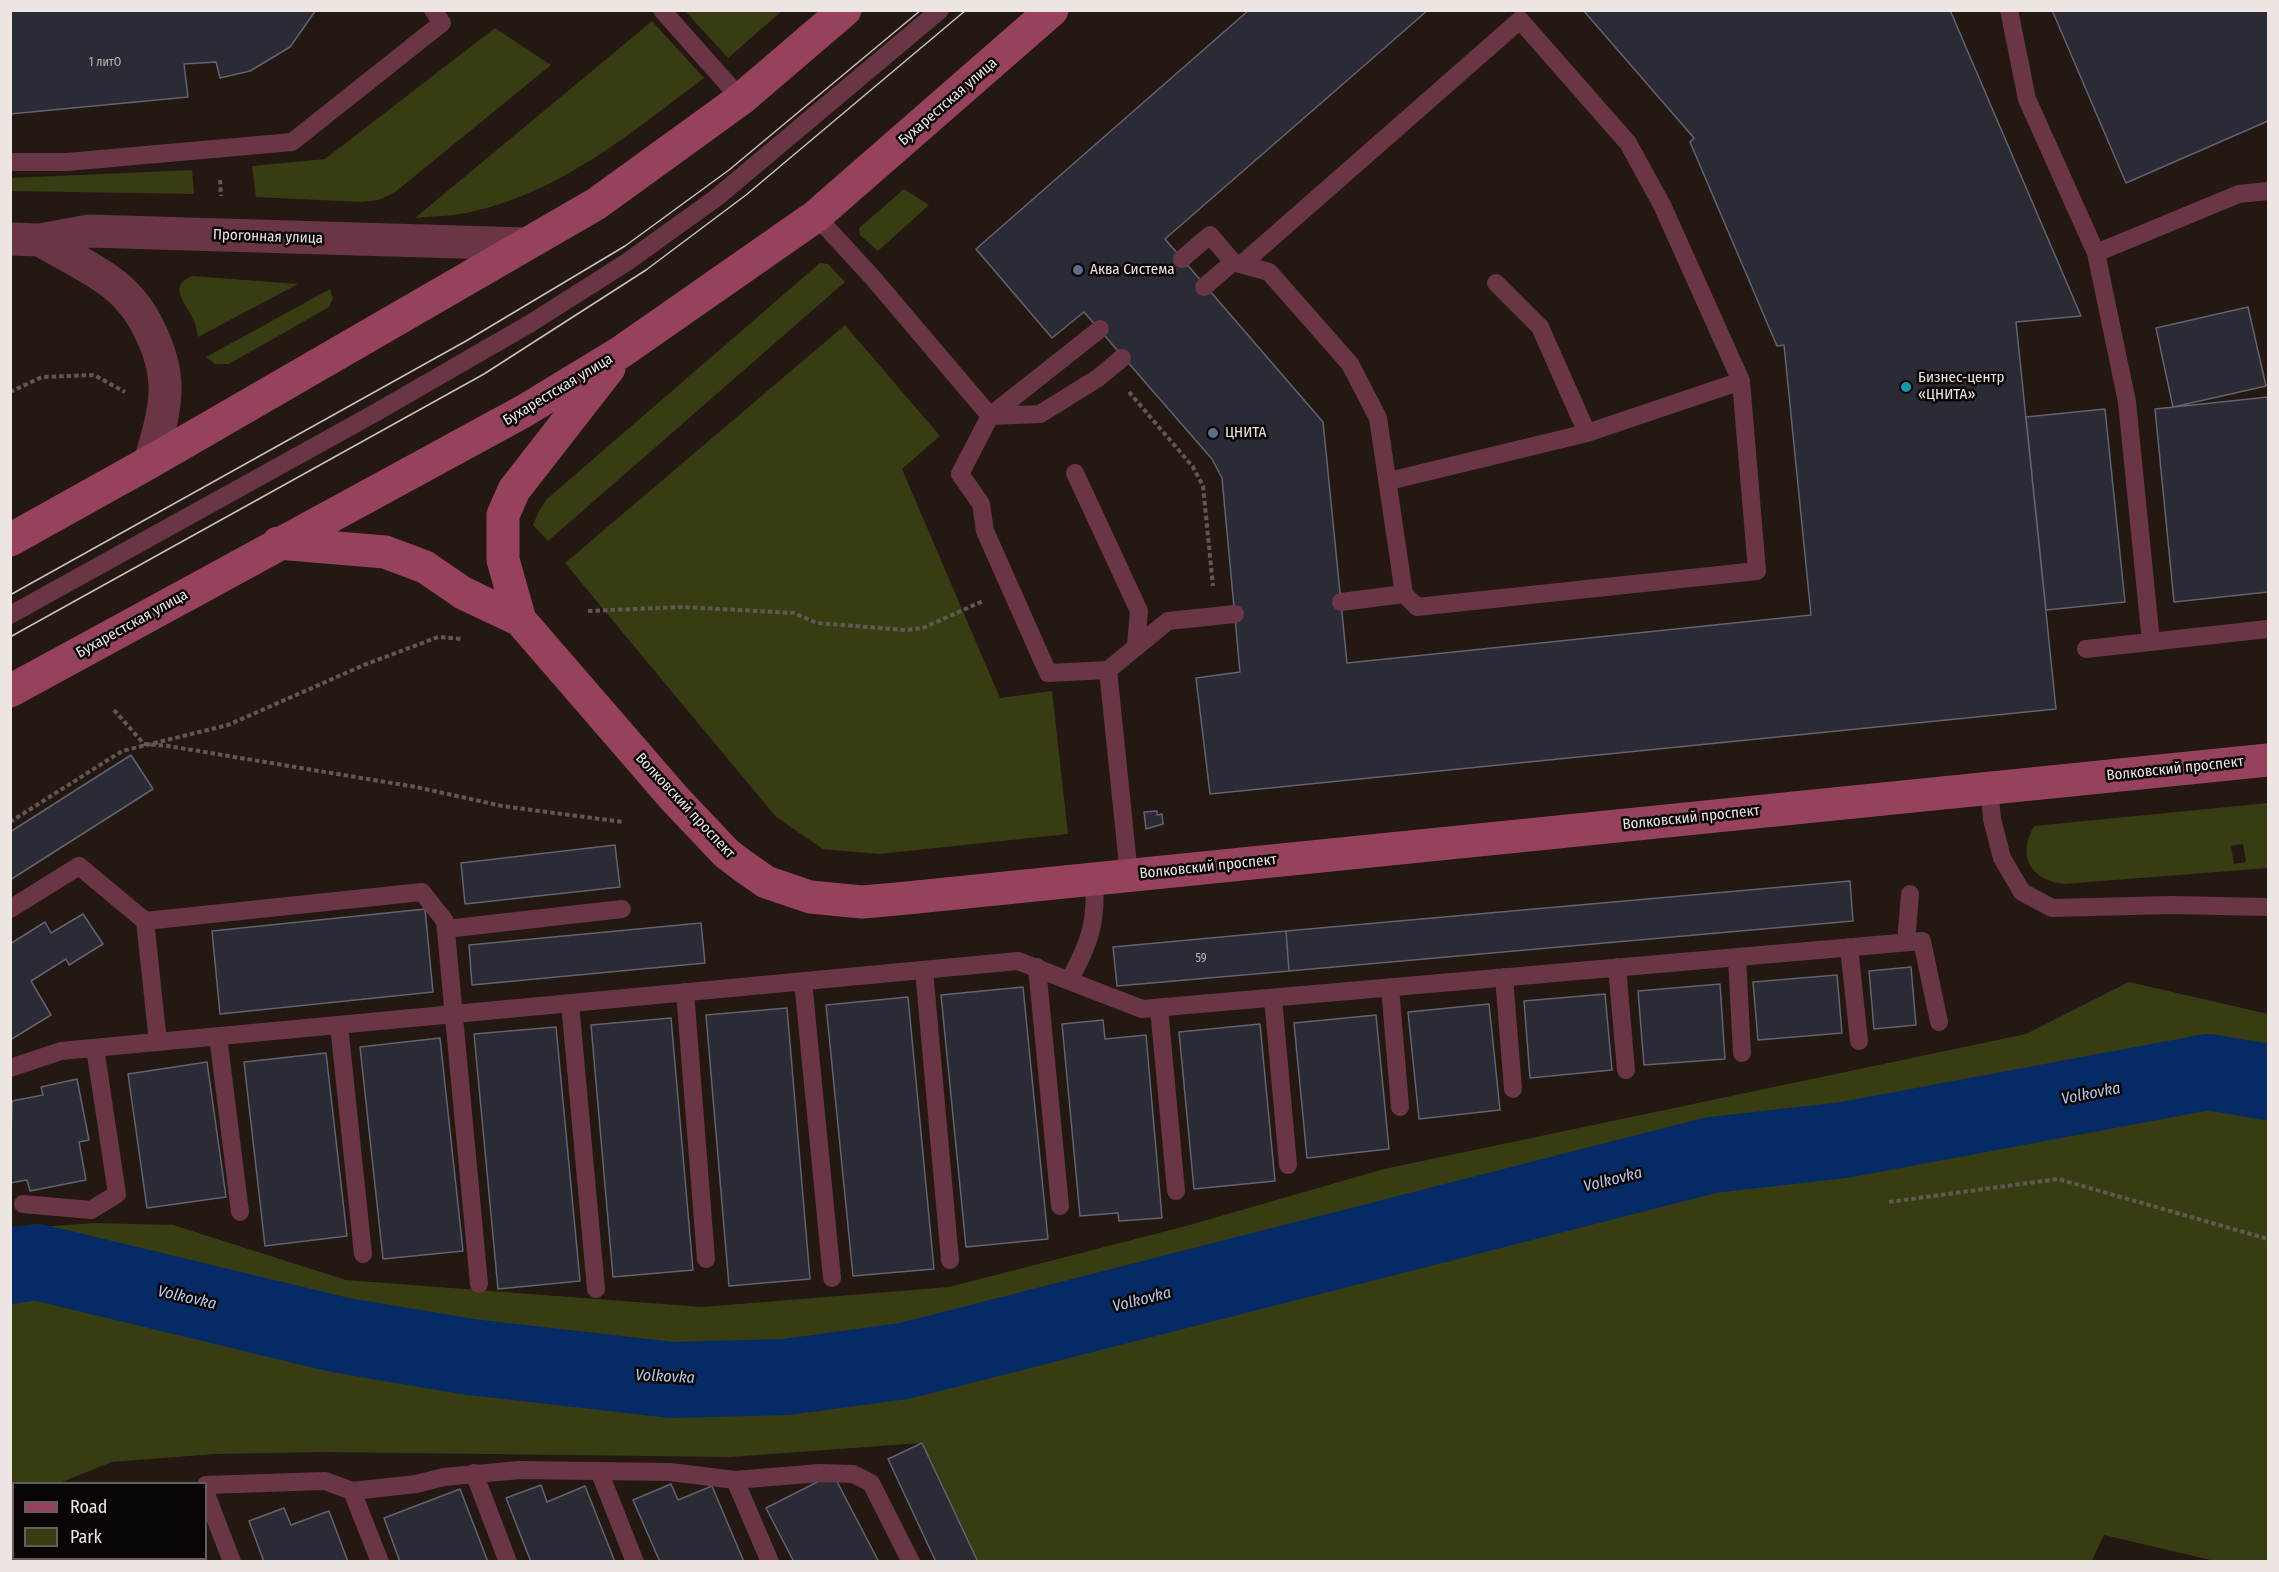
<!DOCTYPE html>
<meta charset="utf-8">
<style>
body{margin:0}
#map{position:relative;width:2279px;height:1572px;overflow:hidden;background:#231812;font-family:"Fira Sans Condensed",sans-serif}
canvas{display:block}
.frame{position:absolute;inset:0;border:12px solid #ede5e1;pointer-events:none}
.legend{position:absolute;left:12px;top:1482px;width:195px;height:78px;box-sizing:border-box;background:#090504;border:2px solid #645f5c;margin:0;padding:8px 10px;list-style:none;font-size:18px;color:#ede5e1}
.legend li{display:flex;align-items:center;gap:12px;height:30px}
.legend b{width:30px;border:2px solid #645f5c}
</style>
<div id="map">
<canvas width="2279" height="1572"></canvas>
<div class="frame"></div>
<ul class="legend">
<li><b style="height:8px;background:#96425d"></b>Road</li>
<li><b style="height:16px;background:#373c13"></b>Park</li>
</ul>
</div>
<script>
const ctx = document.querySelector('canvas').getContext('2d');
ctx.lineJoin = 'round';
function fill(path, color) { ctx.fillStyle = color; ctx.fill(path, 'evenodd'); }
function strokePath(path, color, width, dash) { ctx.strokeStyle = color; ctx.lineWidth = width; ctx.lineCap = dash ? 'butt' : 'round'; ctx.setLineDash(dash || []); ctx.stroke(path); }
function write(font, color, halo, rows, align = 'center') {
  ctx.font = font + ' "Fira Sans Condensed",sans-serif'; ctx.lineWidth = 5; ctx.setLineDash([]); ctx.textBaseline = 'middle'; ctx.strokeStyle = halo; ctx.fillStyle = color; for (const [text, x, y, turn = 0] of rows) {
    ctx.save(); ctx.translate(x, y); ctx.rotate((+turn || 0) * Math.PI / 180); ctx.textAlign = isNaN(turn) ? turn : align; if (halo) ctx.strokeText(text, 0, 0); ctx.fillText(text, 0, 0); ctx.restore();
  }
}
fill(new Path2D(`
 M685,11H782L728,58Z
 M652,21L704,78C632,132 564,190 475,211C456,216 435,216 415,218Z
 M495,28L551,65L394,193L378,200L361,202L256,197L252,166L325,159Z
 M192,170L194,194L11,191V178Z
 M904,189L929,205L878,251L860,235L859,228Z
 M820,263L828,264L845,282L548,541L533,525L539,511L547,499Z
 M192,276L298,284L198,337C197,331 196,324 193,319C186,303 167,286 192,276Z
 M330,289L333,298L329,307L229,364H215L206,357Z
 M845,325L940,436L902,469L1000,698L1052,691L1068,834L879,854L823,849L776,817L565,563Z
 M2268,803V868L2064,884C2030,880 2017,856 2034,826ZM2243,844L2246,862L2234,864L2231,846Z
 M2129,982L2268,1014V1561H2215L2104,1535L2091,1562L978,1561L921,1443L730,1457L322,1452L215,1454L112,1462L59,1483L14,1484L13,1502L11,1503V1229L95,1223L173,1225L346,1280L702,1307L949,1287L1186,1226L1384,1169L2026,1034Z`), '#373c13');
strokePath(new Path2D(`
 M10,1266L37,1262L340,1335L471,1357L672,1380L786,1377L904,1361L1712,1155L1844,1140L2208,1072L2268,1082`), '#042b65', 76);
const building = new Path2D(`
 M10,10H316L290,47L250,71L220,78L216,62L184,64L188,97L10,114Z
 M1249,10H1428L1165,239L1323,422L1347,663L1811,615L1784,345L1777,346L1690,142L1694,138L1583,10H1950L2081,316L2016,322L2056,709L1210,794L1196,678L1240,672L1222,478L1212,459L1084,312L1052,338L976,249Z
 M2052,10H2268V121L2126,183Z
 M2248,307L2266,386L2173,407L2156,328Z
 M2268,397V592L2174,602L2155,409Z
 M2105,409L2125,602L2046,610L2026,417Z
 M131,755L153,789L10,880V832Z
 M1157,811V815L1162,814L1163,824L1146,829L1144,812Z
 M615,845L620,887L465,904L461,863Z
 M1850,881L1853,921L1289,971L1286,931Z
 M425,909L433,992L220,1014L212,931Z
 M83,914L103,944L69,965L66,959L31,981L51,1015L10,1040V944L45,922L51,933Z
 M701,923L705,963L472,985L469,945Z
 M1286,931L1289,971L1117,986L1113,947Z
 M1911,967L1916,1025L1874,1029L1869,971Z
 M1837,975L1842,1033L1758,1040L1753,982Z
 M1720,984L1725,1059L1644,1065L1638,991Z
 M1023,987L1048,1239L966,1247L941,995Z
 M1605,994L1612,1070L1530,1078L1524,1001Z
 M908,997L934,1269L853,1276L826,1005Z
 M1489,1004L1500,1110L1419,1119L1408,1012Z
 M787,1008L810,1279L729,1286L706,1015Z
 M1376,1015L1389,1149L1307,1158L1294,1023Z
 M671,1018L693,1270L613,1277L591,1025Z
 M1103,1020L1105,1039L1146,1035L1162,1218L1119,1221L1118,1213L1080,1216L1062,1024Z
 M1260,1024L1275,1181L1194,1189L1179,1032Z
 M556,1027L580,1281L498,1289L474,1034Z
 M440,1038L463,1251L383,1259L360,1047Z
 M326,1053L347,1236L265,1246L244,1062Z
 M207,1062L226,1197L147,1208L128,1074Z
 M77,1079L89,1140L79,1142L86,1180L30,1191L27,1180L10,1183L12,1101L43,1095L41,1087Z
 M922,1443L978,1562H936L888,1459Z
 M833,1474L879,1562H794L766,1508Z
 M671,1484L678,1500L712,1486L744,1562H660L633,1500Z
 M541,1485L547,1502L585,1486L615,1562H531L506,1498Z
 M460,1489L488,1562H400L384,1518Z
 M284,1508L291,1525L329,1511L348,1562H264L249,1521Z
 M117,1558H200L202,1562H118Z`);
fill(building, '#2b2b36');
strokePath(building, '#636370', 1.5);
strokePath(new Path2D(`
 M220,180L221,196
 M10,392L42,377L69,376L94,375L125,392
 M1129,392L1193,467L1203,486L1213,586
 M588,611L683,607L794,613L817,623L905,630L923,628L983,601
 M114,710L144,744L168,746L416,787L502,806L623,822
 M10,822L122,751L228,725L364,665L438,637L463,639
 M1889,1202L2058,1179L2268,1239`), '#625853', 4, [4.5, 3]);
strokePath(new Path2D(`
 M662,10L741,99
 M2009,10L2027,99L2096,253L2127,402L2151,642
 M10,162H67L292,142L442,23L433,10
 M816,216L873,278L990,416L1040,414L1098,378L1122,358
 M2096,253L2239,194L2268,191
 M1182,259L1210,235L1233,262L1269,272L1350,364L1378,418L1404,594L1417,607L1757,571L1741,381L1662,205L1628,143L1520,20L1242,264
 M1496,283L1540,327L1587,433
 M1204,287L1233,262
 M1100,329L990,416L960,474L981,504L985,531L1048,673L1108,670L1168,621L1235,614
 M1075,473L1139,611L1136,645
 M1389,481L1587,433L1741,381
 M1341,602L1404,594
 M10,615L375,413L531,323L627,262L716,198L940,10
 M2086,649L2268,629
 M1108,670L1129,875
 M1989,787L1992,819L2002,858L2022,892L2052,908L2171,905L2268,907
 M10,909L79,866L145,921L158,1042
 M145,921L422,892L445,921L479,1284
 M446,929L622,909
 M1906,942L1910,894
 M1849,947L1859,1041
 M1737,957L1742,1053
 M1037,967L1060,1206
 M1617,967L1626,1070
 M924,970L950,1260
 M1504,977L1513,1089
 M1070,979C1090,942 1097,922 1094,879
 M803,981L832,1278
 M1390,987L1400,1107
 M685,992L706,1259
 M1273,998L1288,1165
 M570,1003L596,1289
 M1159,1008L1176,1191
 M339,1025L363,1254
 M218,1036L240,1212
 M10,1068L61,1051L1018,961L1142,1009L1922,941L1939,1022
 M23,1204L91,1210L117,1194L95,1048
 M599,1471L635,1562
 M474,1473L508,1562
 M735,1480L770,1562
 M206,1485L325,1481L352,1491L416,1484L444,1477L519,1470L670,1472L735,1480L820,1473L853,1474L871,1483L911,1562
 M352,1491L380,1562
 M206,1494L232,1562
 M56,1558V1562`), '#6a3645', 18);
strokePath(new Path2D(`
 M10,239L40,240L89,231L526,244
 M40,240C62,253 87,265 108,280C125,292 140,310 149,329C175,380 165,410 150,462`), '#6a3645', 33);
strokePath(new Path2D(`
 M10,540L150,462L596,204L741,99L845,10
 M278,543L385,552L425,567L463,593L520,620L674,798L726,853L743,866L766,882L810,897L862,902L897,899L2268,760
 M520,620L503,560V515L514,490L609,368
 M10,691L524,411L621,352L816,216L1052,10`), '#96425d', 33);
strokePath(new Path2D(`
 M10,595L466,341L625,246L729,170L921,10
 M10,637L484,374L646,270L746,195L966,10`), '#cbc2be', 1.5);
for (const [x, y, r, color] of [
 [1078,270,6,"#5c6f8a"],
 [1906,387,6,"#0f9aa8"],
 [1213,433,6,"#5c6f8a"]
]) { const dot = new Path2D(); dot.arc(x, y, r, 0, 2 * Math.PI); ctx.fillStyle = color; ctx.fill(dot); strokePath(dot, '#090504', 2); }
write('12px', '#bcb6b6', null, [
 ["1 литО",105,63],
 ["59",1201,959]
]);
write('15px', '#ede5e1', '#090504', [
 ["Бухарестская улица",948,102,-41],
 ["Прогонная улица",268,237,2],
 ["Бухарестская улица",558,390,-31],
 ["Бухарестская улица",132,624,-29],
 ["Волковский проспект",2175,769,-6],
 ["Волковский проспект",685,806,47],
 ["Волковский проспект",1691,818,-6],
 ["Волковский проспект",1208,867,-6]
]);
write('15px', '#ede5e1', '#090504', [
 ["Аква Система",1090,270],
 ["Бизнес-центр",1918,378],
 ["«ЦНИТА»",1918,395],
 ["ЦНИТА",1225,433]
], 'left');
write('italic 16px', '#b3caee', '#090504', [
 ["Volkovka",2091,1094,-11],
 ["Volkovka",1613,1180,-14],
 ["Volkovka",187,1298,13],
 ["Volkovka",1142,1300,-14],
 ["Volkovka",665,1377,3]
]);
</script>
